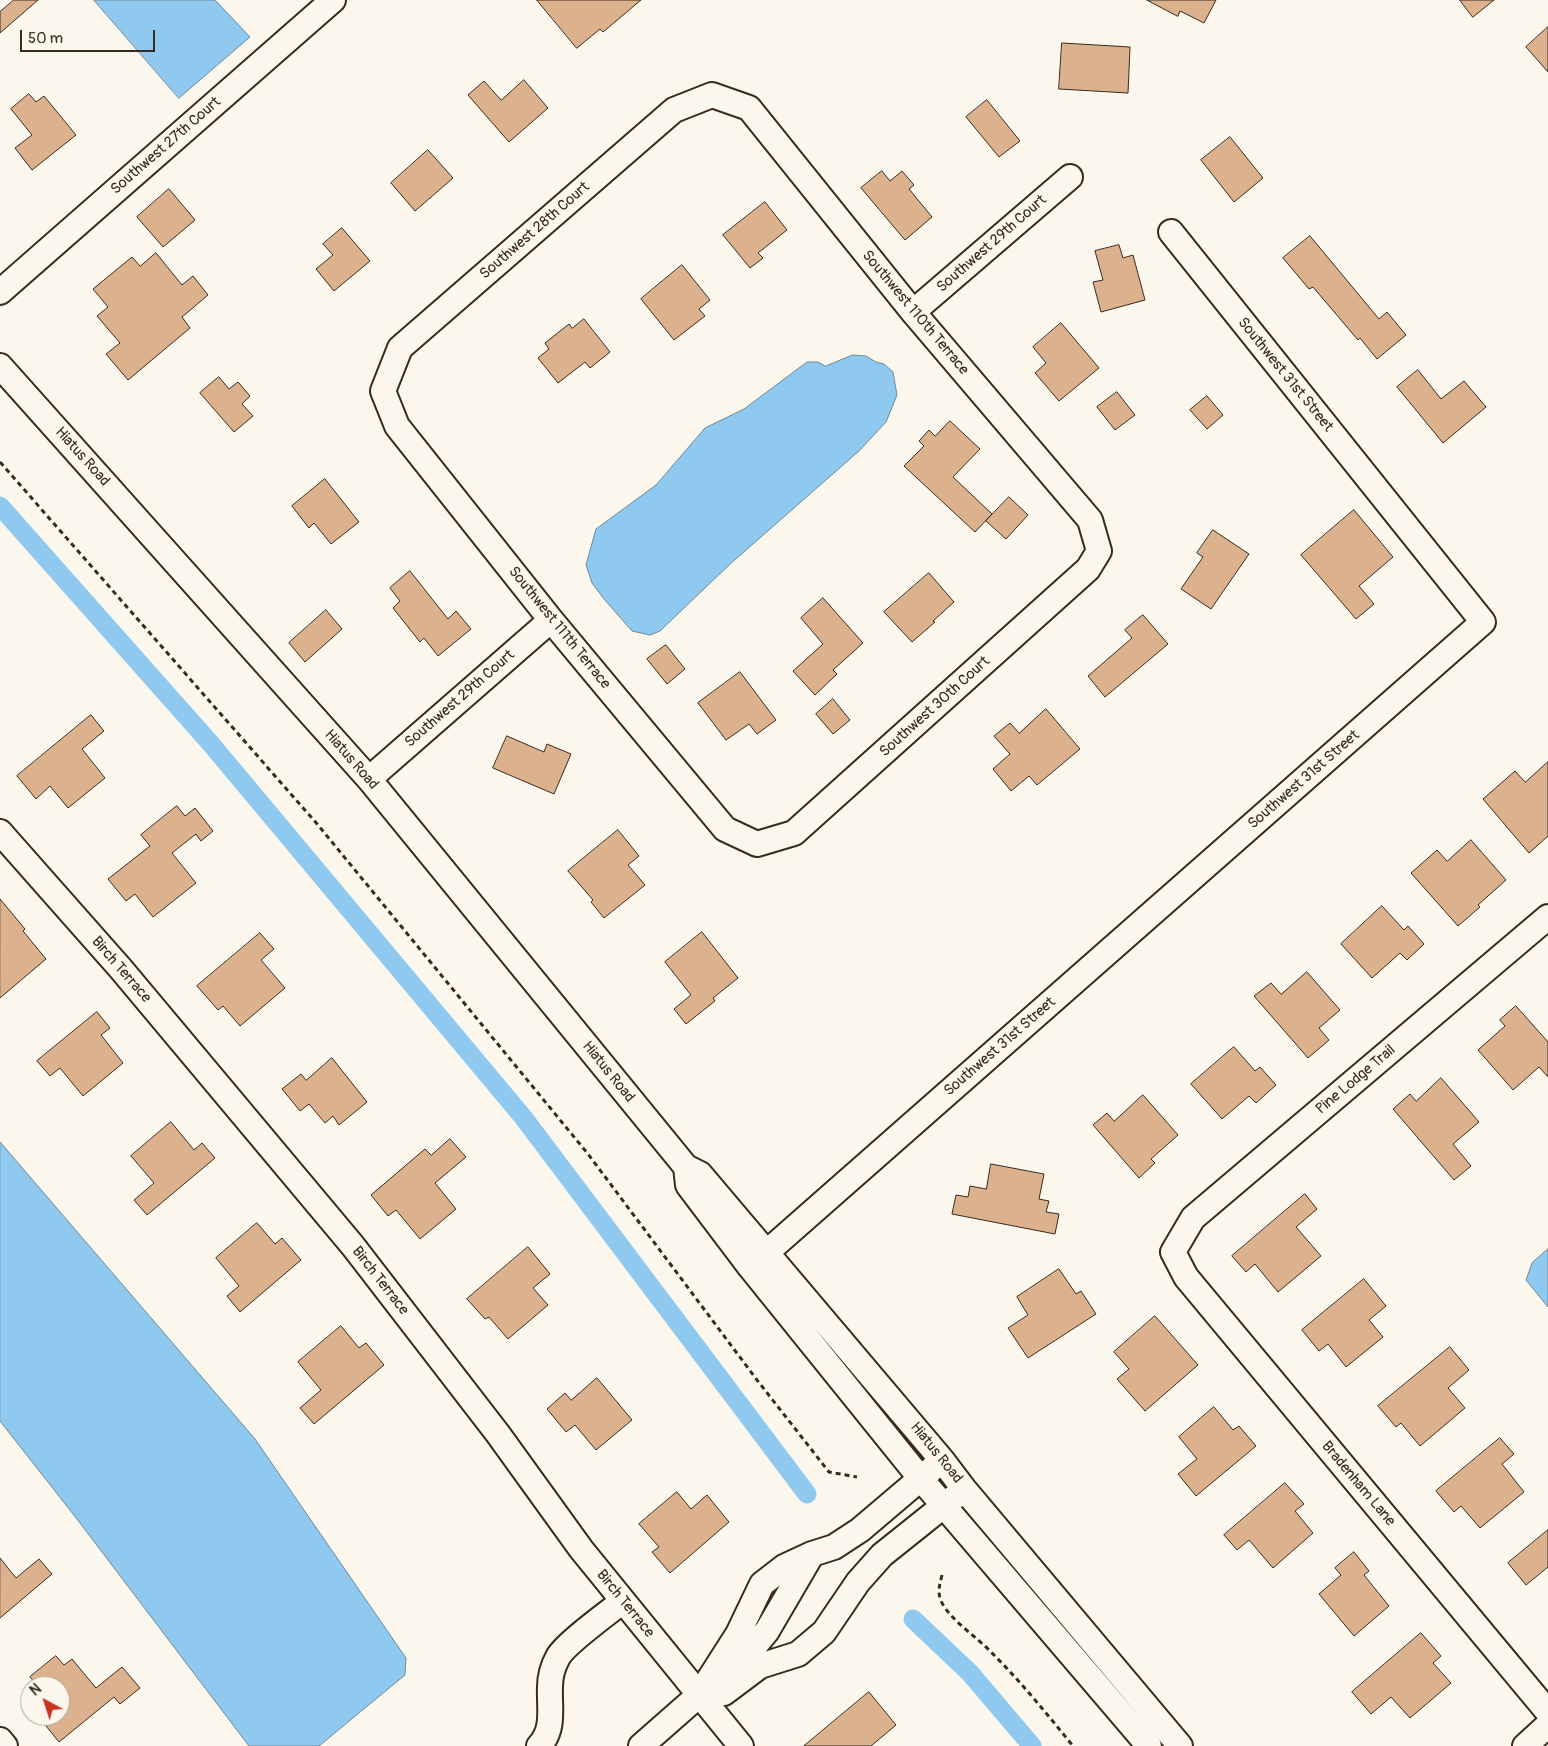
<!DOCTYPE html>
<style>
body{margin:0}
#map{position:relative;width:1548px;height:1746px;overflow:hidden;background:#fbf7ec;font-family:Pangolin,sans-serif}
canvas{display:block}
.north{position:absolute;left:20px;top:1676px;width:50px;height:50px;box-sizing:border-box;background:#fbf7ec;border:1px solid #aea59a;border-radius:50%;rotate:320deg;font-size:14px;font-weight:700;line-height:20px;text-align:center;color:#3b2a1e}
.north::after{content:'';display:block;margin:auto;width:18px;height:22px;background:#c8321e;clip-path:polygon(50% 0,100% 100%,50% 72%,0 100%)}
.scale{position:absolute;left:20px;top:30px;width:135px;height:22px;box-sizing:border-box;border:2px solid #3b2a1e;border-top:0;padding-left:6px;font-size:15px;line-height:18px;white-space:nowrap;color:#3b2a1e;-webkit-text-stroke:4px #fbf7ec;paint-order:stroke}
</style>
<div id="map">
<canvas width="1548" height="1746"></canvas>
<div class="north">N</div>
<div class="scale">50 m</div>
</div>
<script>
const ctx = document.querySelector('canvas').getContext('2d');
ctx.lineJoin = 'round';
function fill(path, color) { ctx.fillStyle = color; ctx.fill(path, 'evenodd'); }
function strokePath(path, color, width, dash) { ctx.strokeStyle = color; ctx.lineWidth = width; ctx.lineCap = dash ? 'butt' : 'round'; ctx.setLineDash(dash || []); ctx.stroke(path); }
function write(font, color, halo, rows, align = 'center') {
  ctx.font = font + ' Pangolin,sans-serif'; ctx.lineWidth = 4.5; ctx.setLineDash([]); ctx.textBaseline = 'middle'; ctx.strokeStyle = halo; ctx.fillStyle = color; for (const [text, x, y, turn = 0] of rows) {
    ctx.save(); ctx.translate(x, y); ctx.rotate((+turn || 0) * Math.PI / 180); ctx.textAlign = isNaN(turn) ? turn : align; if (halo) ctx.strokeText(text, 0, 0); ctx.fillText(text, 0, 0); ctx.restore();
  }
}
const water = new Path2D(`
 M94,0H215L250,37L179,98Z
 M853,355L866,356L876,362L884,364L893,372L897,395L886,422L859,451L729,565L660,631L650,635L632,631L604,599L592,583L586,565L596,529L656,485L705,428L744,409L807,362H818L825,366Z
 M0,1142L255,1439L406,1658L405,1675L319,1746H249L77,1519L0,1421Z
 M1548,1249V1307L1526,1280L1532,1263Z`);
fill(water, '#8fc9ef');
strokePath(water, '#6d899b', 1);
strokePath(new Path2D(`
 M0,506L211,744L523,1117L807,1494
 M913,1619L970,1673L1032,1746`), '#8fc9ef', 19);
const building = new Path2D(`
 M14,0H38L0,33V12Z
 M537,0H641L603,32L600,29L577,48Z
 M1147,0H1216L1204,23L1180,11L1178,16Z
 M1460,0H1494L1473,17Z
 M1548,27V72L1526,47Z
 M1062,43L1130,47L1128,93L1059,89Z
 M524,80L548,108L509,142L468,95L484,81L501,100Z
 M29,94L36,102L44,96L76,135L32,170L15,148L32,135L11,109Z
 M987,100L1020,141L999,157L966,117Z
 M1230,137L1263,178L1234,202L1201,160Z
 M428,150L453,178L415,211L391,183Z
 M882,171L890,181L902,171L914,185L909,189L932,217L905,240L861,188Z
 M169,189L195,220L163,247L137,217Z
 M765,202L787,230L758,253L763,258L750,268L723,235Z
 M342,228L370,261L334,291L316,269L333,255L323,244Z
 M1310,236L1379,319L1387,312L1406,335L1377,359L1360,338L1358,340L1313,287L1309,289L1283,258Z
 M1119,245L1123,258L1133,255L1145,300L1101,312L1093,282L1103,280L1095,251Z
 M156,253L182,285L193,276L208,295L182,317L190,328L128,380L106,354L120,343L97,316L108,307L93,289L132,257L140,266Z
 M682,265L710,300L699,309L705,316L674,340L641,299Z
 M584,319L610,352L590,368L585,362L558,383L538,358L549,349L545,343L569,324L572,328Z
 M1061,323L1099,368L1059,401L1035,373L1046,363L1033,347Z
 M1418,370L1441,399L1464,381L1486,407L1443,443L1397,387Z
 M219,377L229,389L238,382L250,396L242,404L253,416L234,432L200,393Z
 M1117,392L1135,415L1115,430L1097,407Z
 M1207,396L1223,415L1207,429L1190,410Z
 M950,421L980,449L953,477L992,514L975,532L904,466L924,446L919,441L929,430L935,436Z
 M325,479L359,522L331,544L314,523L309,528L292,506Z
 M1009,497L1028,515L1006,539L986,521Z
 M1354,510L1393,557L1359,586L1374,604L1356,619L1301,555Z
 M1213,530L1249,554L1211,609L1181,589L1203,557L1197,553Z
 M410,571L448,619L456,611L471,629L438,656L424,638L420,642L393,608L400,601L390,588Z
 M929,573L954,602L933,621L935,622L912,642L884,612Z
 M823,598L863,643L833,670L837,674L815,695L793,671L823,644L801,618Z
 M326,610L342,629L305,662L289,643Z
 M1143,615L1168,644L1105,697L1088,676L1132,638L1125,630Z
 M666,645L685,669L667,684L647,659Z
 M740,672L776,720L757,734L749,724L726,740L698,703Z
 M833,699L850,720L833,734L816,714Z
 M1046,709L1080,749L1037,785L1029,776L1011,791L993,769L1010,754L994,736L1010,723L1019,733Z
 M91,715L104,731L82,749L105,778L68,808L50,786L36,799L17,776Z
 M507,736L544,752L547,744L571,754L554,794L493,768Z
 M1548,762V836L1529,853L1483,799L1515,771L1525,782Z
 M177,806L185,816L195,808L213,831L201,841L196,834L172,853L196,883L153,917L135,894L126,901L108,879L150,846L141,835Z
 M618,830L639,856L628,865L645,885L604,918L591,902L593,900L568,871Z
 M1471,840L1506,880L1478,905L1480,907L1458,926L1411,873L1437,850L1447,861Z
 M0,899L25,929L23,931L46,959L0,998Z
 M1382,906L1404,930L1408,926L1424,944L1407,960L1400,953L1372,978L1341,944Z
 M702,932L738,978L713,998L715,1001L686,1024L674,1009L691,995L665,962Z
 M260,933L274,949L261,960L285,988L240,1026L223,1006L218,1010L197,986Z
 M1307,972L1340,1010L1319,1028L1329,1040L1308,1058L1254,996L1271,983L1281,994Z
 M1516,1006L1548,1042V1077L1539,1067L1513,1090L1478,1050L1505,1026L1500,1020Z
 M97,1012L110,1028L101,1035L123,1063L83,1096L60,1068L50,1076L37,1061Z
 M1234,1047L1255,1071L1260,1067L1276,1085L1256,1103L1249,1096L1222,1119L1191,1084Z
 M332,1058L367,1102L339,1125L333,1116L325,1123L309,1104L300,1111L282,1089L301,1074L306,1080Z
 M1441,1078L1479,1122L1453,1144L1471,1166L1454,1180L1393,1109L1410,1094L1416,1101Z
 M1143,1095L1178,1135L1151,1159L1155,1163L1139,1178L1093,1125L1107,1113L1114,1121Z
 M171,1122L194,1150L202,1143L215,1158L147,1215L134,1200L154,1183L131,1156Z
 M450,1139L466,1157L435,1183L456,1209L420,1239L396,1210L388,1216L371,1195L425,1149L431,1155Z
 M991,1164L1044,1174L1039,1199L1049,1201L1046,1212L1059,1214L1055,1234L952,1214L956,1195L968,1197L970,1186L986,1189Z
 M1305,1194L1317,1209L1296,1227L1321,1256L1278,1292L1255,1264L1246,1272L1232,1256Z
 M257,1223L275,1244L282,1238L301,1260L240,1312L227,1296L239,1286L216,1258Z
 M528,1247L550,1274L533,1288L548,1305L508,1339L489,1317L485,1319L467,1299Z
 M1059,1269L1076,1294L1081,1291L1096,1314L1028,1358L1008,1328L1028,1315L1017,1297Z
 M1364,1279L1386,1306L1369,1320L1383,1337L1346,1367L1328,1344L1319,1351L1302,1330Z
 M1155,1316L1198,1365L1145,1411L1117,1379L1129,1369L1114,1352Z
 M341,1326L359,1348L366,1343L384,1365L314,1424L300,1408L321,1390L298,1362Z
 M1450,1347L1469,1370L1448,1388L1465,1408L1420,1446L1401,1423L1396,1427L1378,1406Z
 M597,1378L632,1420L596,1450L575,1425L566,1432L547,1409L565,1393L571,1400Z
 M1214,1407L1233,1430L1239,1426L1256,1446L1196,1496L1178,1474L1197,1459L1179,1437Z
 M1500,1438L1514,1454L1502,1464L1524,1492L1480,1528L1461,1506L1454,1512L1436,1491Z
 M1285,1483L1304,1504L1295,1511L1313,1533L1273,1568L1249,1540L1237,1550L1224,1535Z
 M677,1492L691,1509L707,1495L729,1522L670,1573L652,1552L659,1547L639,1524Z
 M1548,1530V1567L1526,1585L1508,1563Z
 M1354,1552L1369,1571L1364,1575L1389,1606L1354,1636L1319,1594L1341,1575L1335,1568Z
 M0,1558L16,1578L39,1559L52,1574L0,1618Z
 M1421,1633L1441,1656L1433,1663L1451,1683L1410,1718L1391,1697L1371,1714L1352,1692Z
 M56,1656L64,1665L72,1659L96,1688L122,1667L140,1688L120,1704L114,1697L59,1742L46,1726L60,1716V1686H38L30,1677Z
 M869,1692L896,1725L871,1746H804Z`);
fill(building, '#dcb18d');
strokePath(building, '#3b2a1e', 1);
const minor = new Path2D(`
 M712,95L749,108L913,312L1090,520L1099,551L1088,569L794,833L757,844L725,829L551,620L397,426L383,391L400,348L674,110Z
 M0,292L333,0
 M913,312L1070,177
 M0,366L369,779L686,1167L700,1174L942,1460L964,1489L1180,1746
 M369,779L551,620
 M0,832L121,969L353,1246L498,1434L581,1549L741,1746
 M1548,917L1193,1218L1173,1252L1186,1277L1548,1712
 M686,1167L688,1185L750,1267L921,1479L1149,1746
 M750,1267L1483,622L1171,232
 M716,1672L748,1654L767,1631L812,1554
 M699,1695L724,1693L760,1666L798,1654L824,1632L858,1582L882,1555L957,1495
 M0,1740L5,1746
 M539,1746C555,1729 549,1708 550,1687C550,1676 553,1666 558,1657C565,1644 609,1612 623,1601
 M641,1746L699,1695L738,1634L762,1584L784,1567L812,1554L834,1547L860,1530L933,1468
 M1525,1746L1548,1725`);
strokePath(minor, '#3b2a1e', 28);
strokePath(new Path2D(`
 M0,462L318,825L588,1154L757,1380L829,1472L857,1477
 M942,1575C940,1584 937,1591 941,1601C950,1620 977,1637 992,1653C1021,1682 1047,1714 1073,1746`), '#3b2a1e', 3, [5, 4]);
strokePath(minor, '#fbf7ec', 24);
write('15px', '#3b2a1e', '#fbf7ec', [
 ["Southwest 27th Court",166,146,-41],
 ["Southwest 28th Court",535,231,-41],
 ["Southwest 29th Court",992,244,-41],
 ["Southwest 110th Terrace",915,313,50],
 ["Southwest 31st Street",1285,375,51],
 ["Hiatus Road",82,457,48],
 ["Southwest 111th Terrace",559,628,51],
 ["Southwest 29th Court",460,699,-41],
 ["Southwest 30th Court",935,707,-42],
 ["Hiatus Road",351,760,49],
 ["Southwest 31st Street",1304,780,-41],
 ["Birch Terrace",121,970,49],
 ["Southwest 31st Street",1000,1047,-41],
 ["Hiatus Road",608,1072,51],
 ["Pine Lodge Trail",1356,1080,-40],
 ["Birch Terrace",380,1281,52],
 ["Hiatus Road",936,1453,51],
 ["Bradenham Lane",1358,1484,50],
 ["Birch Terrace",625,1604,51]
]);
</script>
